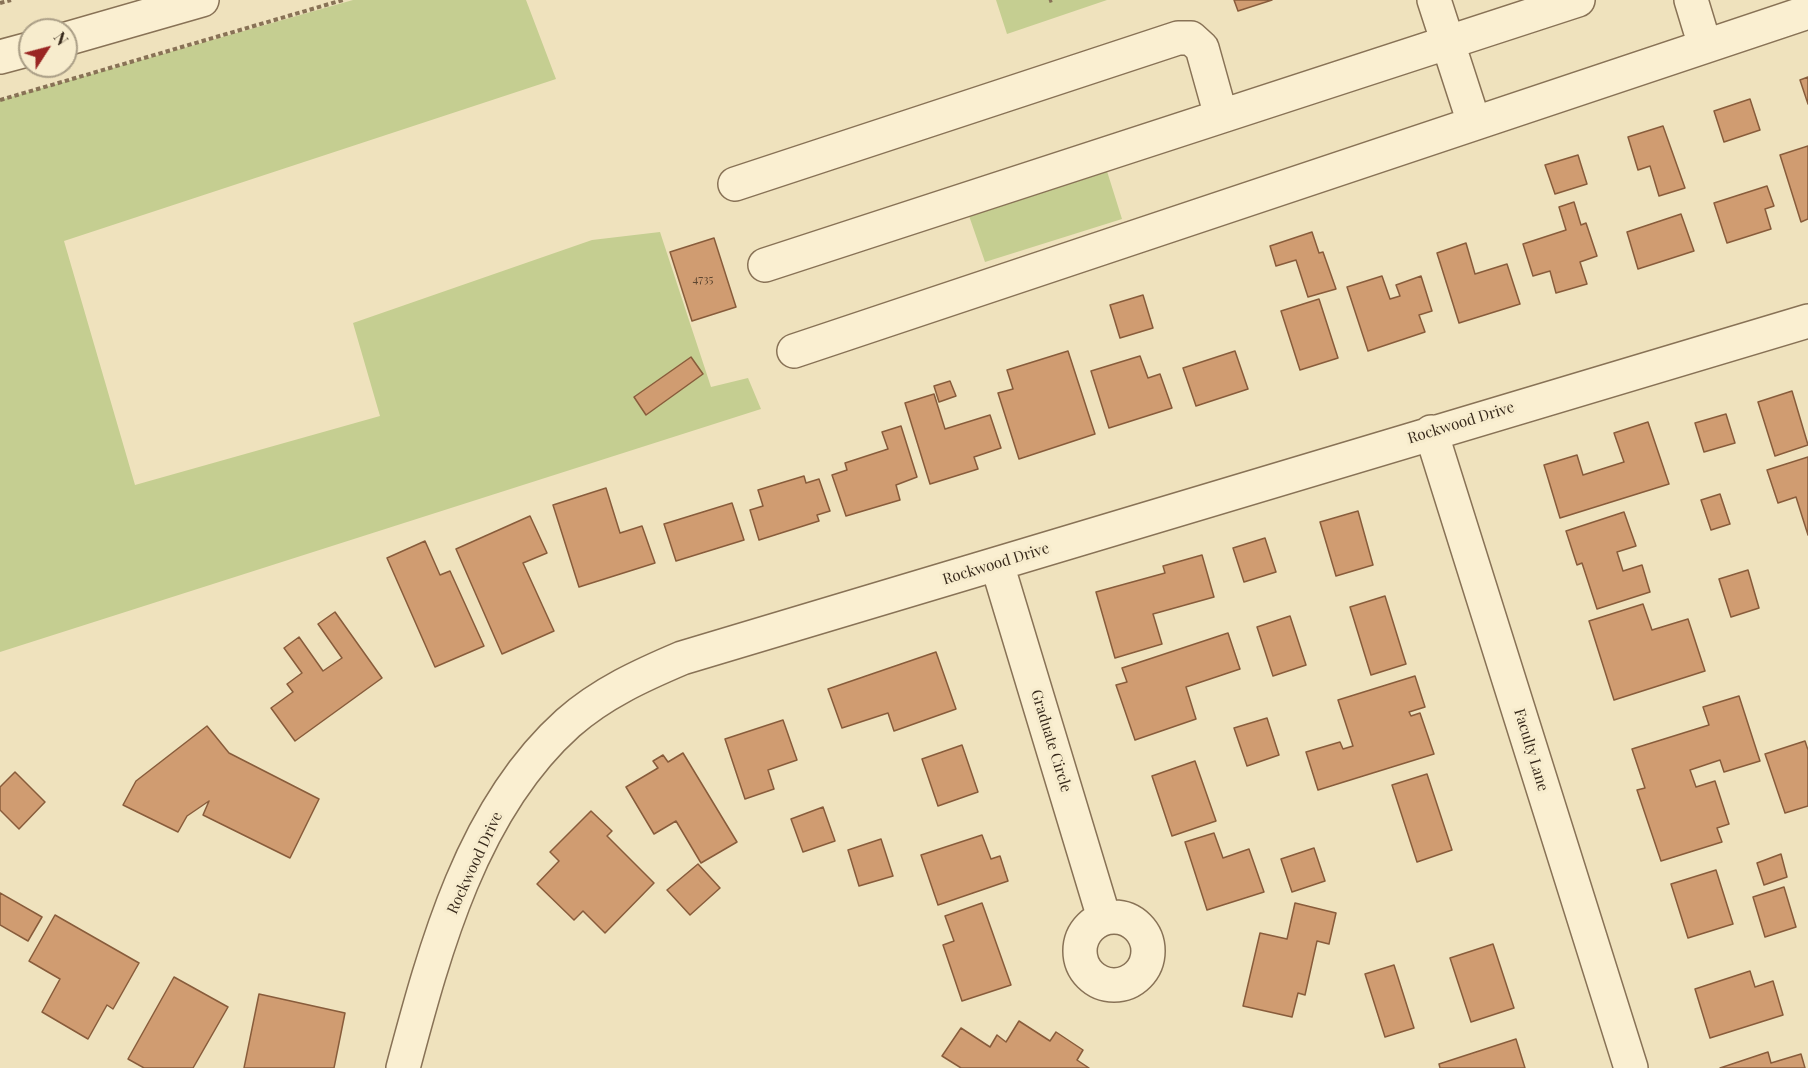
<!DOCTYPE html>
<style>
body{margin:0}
#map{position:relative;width:1808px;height:1068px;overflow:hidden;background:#efe2bd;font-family:"Playfair Display",serif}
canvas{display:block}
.north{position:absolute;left:18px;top:18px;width:60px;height:60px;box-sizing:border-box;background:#f7eccd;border:2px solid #aa9e86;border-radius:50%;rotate:54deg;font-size:16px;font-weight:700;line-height:24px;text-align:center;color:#37291b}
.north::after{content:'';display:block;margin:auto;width:21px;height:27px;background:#9a2623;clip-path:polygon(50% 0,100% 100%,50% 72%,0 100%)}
</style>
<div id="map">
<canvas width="1808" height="1068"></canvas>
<div class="north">N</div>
</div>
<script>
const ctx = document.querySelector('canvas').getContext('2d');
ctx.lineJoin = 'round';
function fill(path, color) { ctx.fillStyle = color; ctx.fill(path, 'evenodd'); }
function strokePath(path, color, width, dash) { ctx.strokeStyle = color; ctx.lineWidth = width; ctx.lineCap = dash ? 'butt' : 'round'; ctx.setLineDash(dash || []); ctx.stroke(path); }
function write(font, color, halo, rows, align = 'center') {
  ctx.font = font + ' "Playfair Display",serif'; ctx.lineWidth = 6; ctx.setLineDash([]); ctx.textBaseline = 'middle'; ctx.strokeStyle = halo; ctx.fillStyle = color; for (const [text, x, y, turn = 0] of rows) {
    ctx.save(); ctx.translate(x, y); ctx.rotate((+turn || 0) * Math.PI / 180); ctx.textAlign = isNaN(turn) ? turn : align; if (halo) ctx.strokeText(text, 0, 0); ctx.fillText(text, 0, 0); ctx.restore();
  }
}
fill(new Path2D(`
 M353,0H526L556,79L64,241L135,485L380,416L353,323L592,240L660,232L711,387L748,378L761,409L0,652V100Z
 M996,0H1107L1007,34Z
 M1106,168L1122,219L985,262L967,210Z`), '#c5ce91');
const building = new Path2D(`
 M1234,0H1272L1238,11Z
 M1808,77V104L1800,80Z
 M1750,99L1760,130L1724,142L1714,111Z
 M1663,126L1685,188L1659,196L1650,166L1638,170L1628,137Z
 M1808,146V219L1801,222L1780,155Z
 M1578,155L1587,184L1555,194L1545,165Z
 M1767,186L1774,206L1765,209L1771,229L1727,243L1714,203Z
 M1574,202L1581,225L1586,223L1597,256L1580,262L1587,284L1556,293L1550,271L1533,276L1523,244L1566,230L1559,207Z
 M1681,214L1694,251L1638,269L1627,232Z
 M1312,232L1319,253L1323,252L1336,289L1308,297L1296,260L1276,266L1270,246Z
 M714,238L736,307L692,321L670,252Z
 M1466,243L1475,274L1507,264L1520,304L1459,323L1437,253Z
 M1382,276L1390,299L1400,296L1396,285L1421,276L1432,311L1419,315L1425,332L1368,351L1347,287Z
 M1143,295L1153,328L1120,338L1110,305Z
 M1319,299L1338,358L1300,370L1281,311Z
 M1068,351L1095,434L1019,459L998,393L1013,389L1007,370Z
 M1235,351L1248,389L1196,406L1183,368Z
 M1140,356L1148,378L1160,374L1172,408L1109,428L1091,371Z
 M691,357L703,374L646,415L634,397Z
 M950,381L956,396L939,402L934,386Z
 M1792,391L1808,445L1775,456L1758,402Z
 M934,394L945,429L990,415L1001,448L974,457L978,469L930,484L905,403Z
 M1726,414L1735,443L1704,452L1695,423Z
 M1648,422L1669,484L1560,518L1544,465L1577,455L1583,475L1624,462L1614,433Z
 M901,426L917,477L896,485L900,500L846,516L832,475L847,470L845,463L888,449L882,432Z
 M1808,457V535L1796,497L1778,503L1767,470Z
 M804,476L806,483L819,479L830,511L817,515L819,521L759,540L750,510L763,506L758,490Z
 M606,488L620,533L642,526L655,563L579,587L553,505Z
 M1720,494L1730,524L1711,530L1701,500Z
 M732,503L744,540L676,561L664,524Z
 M1358,511L1373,565L1336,576L1320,522Z
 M1624,512L1636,546L1617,552L1623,571L1642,565L1650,592L1597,609L1582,563L1577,565L1566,531Z
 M530,516L547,553L523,563L554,631L502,654L456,549Z
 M1265,538L1276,572L1244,582L1233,548Z
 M425,541L440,575L450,571L484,646L435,667L387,558Z
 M1202,555L1214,597L1153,614L1162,644L1115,658L1096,592L1165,573L1163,566Z
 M1748,570L1759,608L1731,617L1719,579Z
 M1385,596L1406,664L1371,675L1350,607Z
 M1643,604L1652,630L1688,619L1705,671L1614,700L1589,621Z
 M335,612L382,678L295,741L271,708L293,692L287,684L302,673L284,648L299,637L323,671L342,658L318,624Z
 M1290,616L1306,665L1273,676L1257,627Z
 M1228,633L1240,669L1186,687L1196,719L1135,740L1116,685L1127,682L1122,668Z
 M936,652L956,709L894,731L888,713L842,728L828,689Z
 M1415,676L1425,707L1409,712L1411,716L1420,713L1434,754L1318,790L1306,752L1340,742L1343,749L1353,746L1338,700Z
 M1739,696L1760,761L1724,772L1720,760L1690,770L1696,787L1715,781L1729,824L1717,828L1722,842L1661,861L1637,790L1645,788L1632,749L1709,725L1703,707Z
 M1267,718L1279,755L1247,766L1234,728Z
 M783,720L797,760L768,770L774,789L745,799L725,739Z
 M207,726L229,753L319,799L290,858L203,815L209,801L187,816L178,832L123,805L136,781Z
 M1805,741L1808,750V806L1785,813L1765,754Z
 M962,745L978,792L938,806L922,759Z
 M683,753L737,842L701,863L676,821L654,834L626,787L658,768L653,761L663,755L668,762Z
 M1195,761L1216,821L1172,836L1152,776Z
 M15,772L45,802L19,829L0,810V787Z
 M1427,774L1452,850L1417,862L1392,785Z
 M823,807L835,841L803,852L791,819Z
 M591,811L612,831L607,836L654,883L605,933L583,911L574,920L537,884L559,861L550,852Z
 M1214,833L1223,858L1249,849L1264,892L1207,910L1185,842Z
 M982,835L991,859L1000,856L1008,881L938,905L921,855Z
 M881,839L893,876L859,886L848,850Z
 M1314,848L1325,881L1292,892L1281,859Z
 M1781,854L1787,877L1764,885L1757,863Z
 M698,864L720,888L690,915L667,890Z
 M1716,870L1733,924L1688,938L1671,884Z
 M1784,887L1796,927L1765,937L1753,897Z
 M0,893L42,917L28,941L0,925Z
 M982,903L1011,985L962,1001L943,945L954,941L945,916Z
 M1295,903L1336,913L1329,944L1317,941L1305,995L1298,993L1292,1017L1243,1006L1260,933L1287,939Z
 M55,915L139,963L113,1009L107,1005L88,1039L42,1012L60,979L29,961Z
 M1493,944L1514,1008L1471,1022L1450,958Z
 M1394,965L1414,1028L1385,1037L1365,974Z
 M1750,971L1755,987L1773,981L1783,1015L1710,1038L1695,989Z
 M174,977L228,1007L193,1068H144L128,1059Z
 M259,994L345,1013L334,1068H244Z
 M1019,1021L1050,1041L1056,1032L1083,1050L1077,1060L1089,1068H961L942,1056L961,1028L990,1047L997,1035L1006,1042Z
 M1516,1039L1525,1068H1440L1439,1064Z
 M1768,1052L1771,1063L1801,1054L1805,1068H1720Z`);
fill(building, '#d09c71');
strokePath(building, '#885c3b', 1.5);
const minor = new Path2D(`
 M1434,0L1474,123
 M1691,0L1705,46
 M66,39L202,0
 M0,57L30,49
 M735,184L1178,38H1191L1202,48L1221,116
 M765,265L1578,0
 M794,351L1808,12
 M1431,432L1631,1068
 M997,564L1104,918
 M1080 951a34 34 0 1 1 68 0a34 34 0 1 1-68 0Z
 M403,1068C435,948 472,809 568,723C602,693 642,675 682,658L1808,321`);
strokePath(minor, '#887256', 36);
strokePath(new Path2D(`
 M1049,1L1052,0
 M0,3L11,0
 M0,100L343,0`), '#887256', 4, [4.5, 3]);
strokePath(minor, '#faefd1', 33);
write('12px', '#5d4630', null, [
 ["4735",703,279]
]);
write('15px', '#37291b', '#f7eccd', [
 ["Rockwood Drive",1461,423,-17],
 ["Rockwood Drive",996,564,-17],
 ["Graduate Circle",1051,741,73],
 ["Faculty Lane",1531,750,73],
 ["Rockwood Drive",475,863,-65]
]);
</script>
